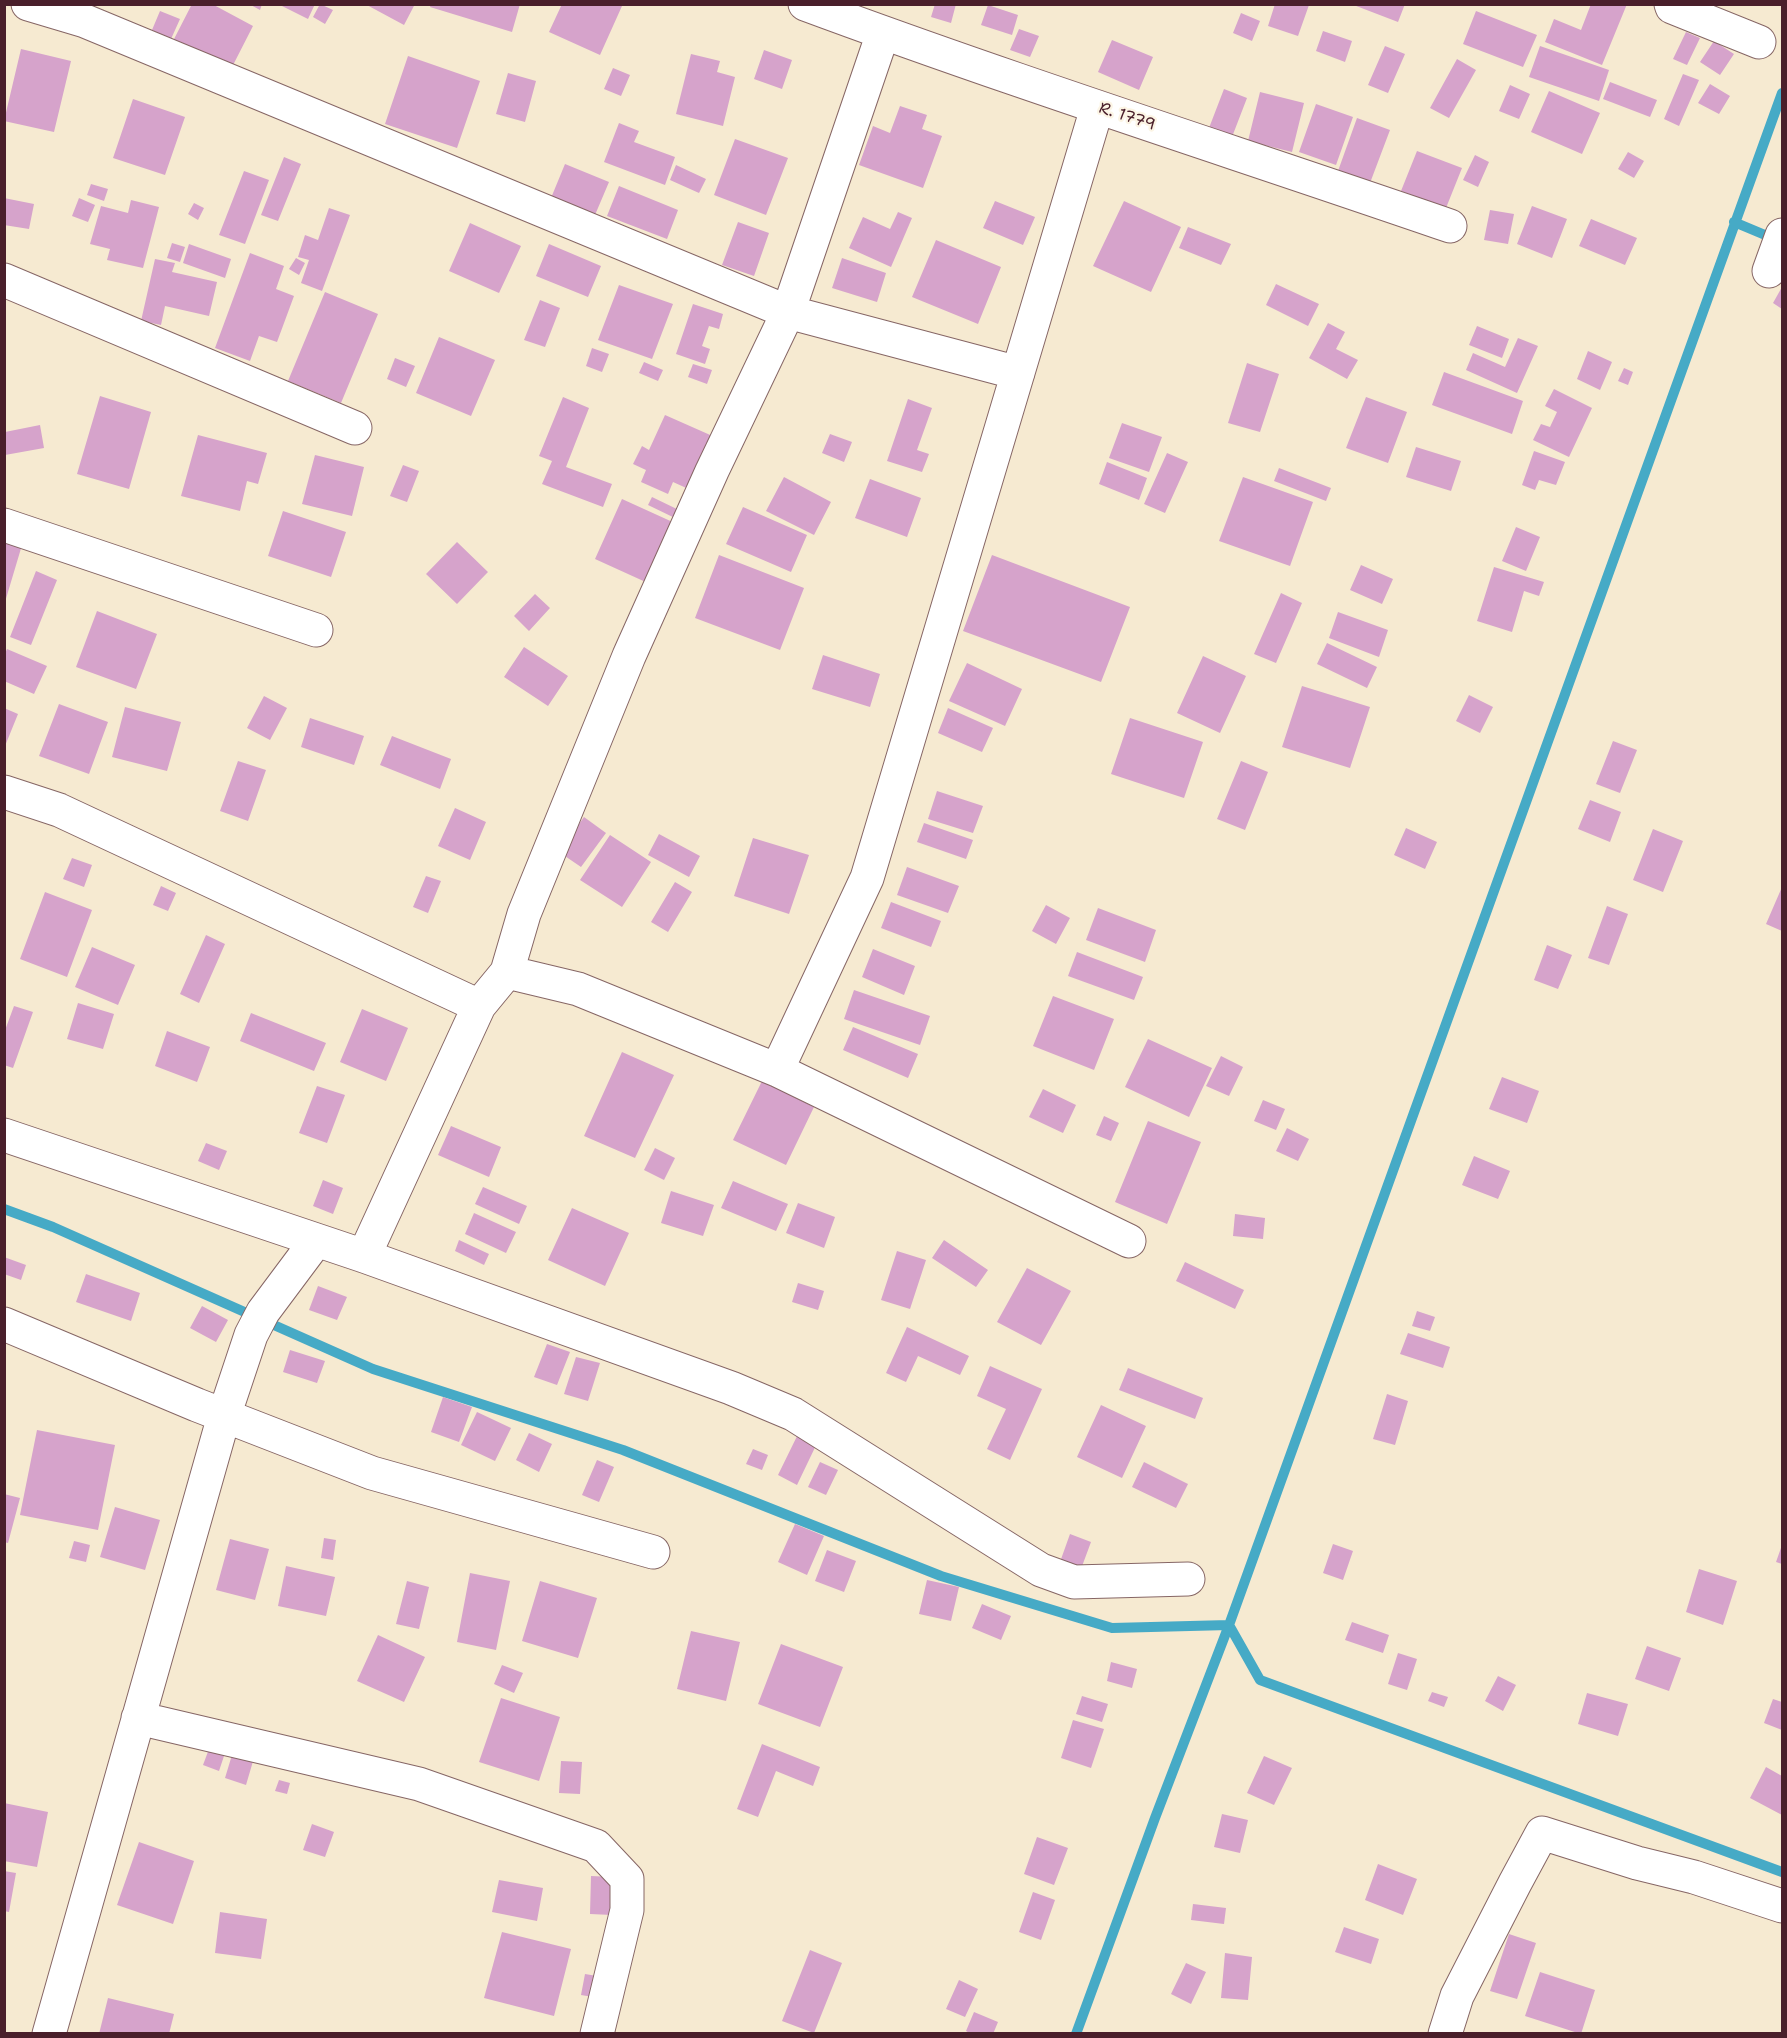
<!DOCTYPE html>
<style>
body{margin:0}
#map{position:relative;width:1787px;height:2038px;overflow:hidden;background:#f6ead1;font-family:"Shantell Sans",sans-serif}
canvas{display:block}
.frame{position:absolute;inset:0;border:6px solid #4a1f2b;pointer-events:none}
</style>
<div id="map">
<canvas width="1787" height="2038"></canvas>
<div class="frame"></div>
</div>
<script>
const ctx = document.querySelector('canvas').getContext('2d');
ctx.lineJoin = 'round';
function strokePath(path, color, width, dash) { ctx.strokeStyle = color; ctx.lineWidth = width; ctx.lineCap = dash ? 'butt' : 'round'; ctx.setLineDash(dash || []); ctx.stroke(path); }
function fill(path, color) { ctx.fillStyle = color; ctx.fill(path, 'evenodd'); }
function write(font, color, halo, rows, align = 'center') {
  ctx.font = font + ' "Shantell Sans",sans-serif'; ctx.lineWidth = 4.5; ctx.setLineDash([]); ctx.textBaseline = 'middle'; ctx.strokeStyle = halo; ctx.fillStyle = color; for (const [text, x, y, turn = 0] of rows) {
    ctx.save(); ctx.translate(x, y); ctx.rotate((+turn || 0) * Math.PI / 180); ctx.textAlign = isNaN(turn) ? turn : align; if (halo) ctx.strokeText(text, 0, 0); ctx.fillText(text, 0, 0); ctx.restore();
  }
}
strokePath(new Path2D(`
 M1734,222L1777,240
 M4,1209L53,1227L373,1369L623,1450L941,1576L1112,1628L1229,1625L1260,1680L1782,1872
 M1076,2034L1155,1818L1229,1625L1782,93`), '#46aac6', 10);
fill(new Path2D(`
 M192,4H212L253,26L230,71L173,41Z
 M249,4H262L260,10Z
 M278,4H315L308,19Z
 M320,4L333,10L325,24L313,17Z
 M365,4H415L404,25Z
 M431,4H520L512,32L430,7Z
 M562,4L622,6L600,55L549,32Z
 M935,4H956L951,23L931,17Z
 M1275,4L1309,5L1298,36L1268,26Z
 M1351,4H1405L1398,22Z
 M1591,4H1627L1602,65L1545,42L1554,19L1581,30Z
 M988,5L1018,15L1012,35L981,25Z
 M160,11L180,19L171,39L152,30Z
 M1476,11L1537,35L1523,67L1463,44Z
 M1241,13L1260,21L1252,41L1233,33Z
 M1019,29L1039,36L1030,57L1010,50Z
 M1323,31L1352,41L1345,62L1316,51Z
 M1686,32L1700,38L1687,65L1673,59Z
 M1112,40L1153,57L1139,90L1098,72Z
 M1714,41L1734,54L1720,75L1700,62Z
 M1385,46L1405,54L1388,93L1368,85Z
 M1540,46L1609,70L1599,101L1529,77Z
 M21,49L71,61L54,132L4,121Z
 M764,50L792,60L782,89L754,79Z
 M691,54L720,61L717,72L735,77L723,126L676,114Z
 M408,56L480,81L457,148L385,124Z
 M1457,59L1476,70L1449,118L1430,108Z
 M613,68L630,75L621,96L604,89Z
 M508,73L536,81L525,122L496,114Z
 M1683,74L1699,80L1679,126L1664,119Z
 M1610,82L1657,100L1650,117L1603,99Z
 M1710,84L1730,96L1719,114L1698,103Z
 M1510,85L1530,94L1519,119L1499,111Z
 M1224,89L1247,98L1232,137L1209,128Z
 M1549,91L1600,113L1582,154L1531,132Z
 M1260,92L1304,103L1292,152L1248,141Z
 M133,99L185,117L165,175L113,158Z
 M1316,104L1353,117L1336,165L1299,152Z
 M900,106L927,115L922,129L942,136L923,188L859,165L873,126L890,133Z
 M1357,118L1390,130L1370,183L1338,171Z
 M619,123L639,131L634,142L675,157L665,185L604,162Z
 M735,139L788,158L766,215L714,195Z
 M1417,151L1462,168L1446,208L1401,191Z
 M1628,152L1644,161L1634,178L1618,169Z
 M1475,155L1489,162L1478,187L1463,180Z
 M284,157L301,164L278,221L261,215Z
 M565,164L609,182L595,215L551,198Z
 M676,165L706,179L699,193L670,180Z
 M244,171L269,180L245,244L219,235Z
 M91,184L108,189L104,201L87,195Z
 M619,186L678,210L667,239L607,216Z
 M4,198L34,204L29,229L4,225Z
 M79,198L95,205L88,222L72,216Z
 M131,200L159,207L143,268L107,260L110,249L90,244L101,206L128,213Z
 M995,201L1035,217L1023,245L983,228Z
 M1124,201L1181,227L1151,292L1093,266Z
 M194,203L204,208L198,220L188,214Z
 M1532,206L1567,219L1552,258L1517,244Z
 M329,208L350,215L322,291L301,283L309,260L298,257L305,235L318,240Z
 M1490,210L1514,214L1508,244L1484,240Z
 M898,212L912,218L891,267L849,248L863,217L890,229Z
 M1591,219L1637,238L1625,265L1579,246Z
 M738,222L769,233L754,276L722,265Z
 M470,223L521,246L499,293L449,271Z
 M1188,227L1231,244L1221,265L1179,248Z
 M936,240L1001,267L978,324L912,297Z
 M172,243L185,247L180,262L167,258Z
 M189,244L231,259L225,278L183,263Z
 M549,244L601,266L588,297L536,276Z
 M250,253L284,266L276,289L294,296L277,342L259,336L250,361L215,348Z
 M296,258L305,263L299,275L289,269Z
 M842,258L886,273L877,302L832,288Z
 M155,259L175,263L172,272L217,282L209,316L165,306L161,325L141,321Z
 M1276,284L1319,304L1308,326L1266,305Z
 M619,285L673,304L652,359L598,340Z
 M1782,287V309L1773,303Z
 M325,292L378,314L341,403L288,381Z
 M540,300L560,308L545,347L524,340Z
 M693,304L723,314L719,329L709,326L702,346L710,349L705,364L676,354Z
 M1328,323L1345,332L1336,349L1358,360L1347,379L1309,358Z
 M1477,326L1509,339L1502,358L1469,345Z
 M439,337L495,360L471,416L416,393Z
 M1518,338L1538,346L1517,393L1466,370L1473,353L1505,367Z
 M592,348L609,354L602,372L586,366Z
 M1588,351L1612,362L1600,390L1577,379Z
 M395,358L415,366L406,387L387,379Z
 M644,362L663,370L658,381L639,373Z
 M1247,363L1279,374L1260,432L1228,423Z
 M693,364L712,370L707,384L688,377Z
 M1624,368L1633,372L1628,385L1618,381Z
 M1444,372L1523,401L1512,434L1432,405Z
 M1554,389L1592,408L1569,457L1533,440L1541,424L1550,427L1557,412L1545,406Z
 M100,396L151,412L129,489L77,474Z
 M563,397L589,408L566,467L612,484L603,507L542,484L552,461L539,456Z
 M1366,397L1407,412L1388,463L1346,448Z
 M908,399L932,408L917,450L929,454L922,472L887,461Z
 M665,415L717,438L693,491L673,482L668,494L641,482L646,470L633,464L642,446L649,450Z
 M1122,423L1162,437L1149,472L1109,458Z
 M40,425L44,448L5,455V432Z
 M830,434L852,442L844,462L822,453Z
 M198,435L267,453L258,484L247,481L240,511L181,496Z
 M1416,447L1461,461L1451,491L1406,477Z
 M1534,451L1565,462L1556,485L1539,480L1535,490L1522,485Z
 M1167,453L1188,462L1165,513L1144,504Z
 M315,455L364,467L352,516L302,504Z
 M1107,462L1147,478L1139,500L1099,484Z
 M403,465L419,471L407,502L390,496Z
 M1279,468L1331,488L1326,501L1274,481Z
 M784,477L831,502L814,535L766,511Z
 M1243,477L1313,502L1290,566L1219,541Z
 M870,479L921,498L907,537L855,518Z
 M652,497L683,512L679,520L648,505Z
 M622,499L677,524L650,584L595,559Z
 M743,507L807,535L791,572L726,544Z
 M283,511L346,532L331,577L268,556Z
 M1516,527L1540,537L1526,571L1502,561Z
 M4,540L22,545L5,602L4,601Z
 M457,542L488,572L457,604L426,574Z
 M719,555L804,588L780,650L695,618Z
 M992,555L1130,607L1101,682L963,631Z
 M1361,565L1393,579L1382,604L1350,590Z
 M1494,567L1544,582L1539,596L1524,591L1512,632L1477,621Z
 M36,571L57,580L31,645L10,637Z
 M1281,593L1302,603L1276,663L1254,654Z
 M535,594L550,608L529,631L514,616Z
 M97,611L157,634L136,689L76,667Z
 M1338,612L1388,630L1379,657L1329,638Z
 M1327,643L1377,667L1367,688L1317,664Z
 M524,647L568,676L548,706L504,677Z
 M7,649L47,666L34,694L4,681V656Z
 M823,655L880,674L870,707L812,689Z
 M1203,656L1246,676L1220,733L1177,713Z
 M967,663L1022,689L1005,726L949,701Z
 M1302,686L1370,707L1350,768L1282,747Z
 M1469,695L1493,707L1480,733L1456,721Z
 M264,696L287,708L270,740L247,728Z
 M59,704L108,722L89,774L39,756Z
 M125,707L181,722L167,771L112,757Z
 M4,708L18,714L5,746H4Z
 M948,708L993,728L982,752L938,733Z
 M310,718L364,736L354,765L301,747Z
 M1130,718L1203,742L1184,798L1111,774Z
 M392,736L451,759L440,789L380,765Z
 M1613,741L1637,750L1620,793L1596,784Z
 M238,761L266,770L248,821L220,811Z
 M1241,761L1268,772L1245,830L1217,819Z
 M937,791L983,806L973,833L928,819Z
 M1590,800L1621,812L1610,842L1578,829Z
 M455,808L486,822L470,860L438,846Z
 M584,817L606,833L581,867L559,852Z
 M924,823L973,840L966,859L917,842Z
 M1406,828L1437,842L1425,869L1394,855Z
 M1653,829L1683,841L1663,892L1633,880Z
 M659,834L700,856L689,877L648,855Z
 M610,835L651,862L622,907L580,880Z
 M753,838L809,855L789,914L734,896Z
 M72,858L92,865L84,887L63,879Z
 M907,867L959,886L948,913L897,895Z
 M426,876L441,881L428,913L413,907Z
 M675,882L692,892L668,932L651,922Z
 M161,886L176,893L168,911L153,905Z
 M1782,887V931L1766,924Z
 M45,892L92,910L67,977L20,959Z
 M891,902L941,921L931,947L881,928Z
 M1046,905L1070,918L1056,944L1032,931Z
 M1607,906L1628,914L1609,965L1588,958Z
 M1098,908L1156,930L1145,962L1086,940Z
 M206,935L225,944L199,1003L180,994Z
 M1547,945L1572,955L1558,989L1534,980Z
 M92,947L135,965L118,1005L75,987Z
 M873,949L915,966L904,995L862,977Z
 M1077,952L1143,977L1134,1000L1068,976Z
 M854,990L930,1016L920,1045L844,1019Z
 M1053,996L1114,1019L1094,1070L1033,1046Z
 M78,1003L114,1014L103,1049L67,1039Z
 M14,1006L33,1012L13,1068L4,1065V1033Z
 M362,1009L408,1028L386,1081L340,1062Z
 M251,1013L326,1043L314,1071L240,1041Z
 M853,1027L918,1054L908,1078L843,1050Z
 M167,1031L210,1047L197,1082L155,1066Z
 M1148,1039L1212,1068L1189,1117L1125,1087Z
 M622,1052L674,1075L635,1158L584,1136Z
 M1221,1056L1243,1067L1229,1096L1206,1086Z
 M1502,1077L1539,1091L1527,1123L1489,1109Z
 M762,1081L814,1107L786,1165L733,1140Z
 M317,1086L345,1095L327,1143L299,1133Z
 M1043,1089L1076,1105L1063,1133L1029,1117Z
 M1263,1100L1285,1109L1276,1130L1254,1121Z
 M1104,1116L1119,1123L1111,1141L1096,1135Z
 M1148,1121L1201,1142L1167,1224L1115,1202Z
 M451,1126L501,1147L489,1177L438,1155Z
 M1287,1128L1309,1139L1298,1161L1276,1151Z
 M206,1143L227,1151L219,1170L198,1161Z
 M655,1148L675,1158L664,1180L644,1170Z
 M1474,1156L1510,1171L1498,1199L1462,1185Z
 M323,1180L343,1188L333,1214L313,1206Z
 M733,1181L788,1204L776,1231L721,1208Z
 M483,1187L527,1206L519,1224L475,1204Z
 M671,1191L714,1205L703,1236L661,1223Z
 M798,1203L835,1217L824,1248L786,1233Z
 M572,1208L629,1233L605,1286L548,1260Z
 M474,1213L516,1232L506,1253L465,1234Z
 M1235,1214L1265,1218L1263,1239L1233,1236Z
 M459,1240L489,1254L484,1265L455,1251Z
 M944,1240L988,1270L976,1287L932,1258Z
 M897,1251L926,1260L910,1309L881,1300Z
 M4,1257L26,1265L21,1280L4,1274Z
 M1185,1262L1244,1290L1235,1309L1176,1281Z
 M1027,1268L1071,1291L1041,1345L997,1322Z
 M86,1274L140,1293L131,1321L76,1302Z
 M798,1283L824,1291L818,1310L792,1302Z
 M318,1286L347,1297L337,1320L309,1310Z
 M202,1306L228,1320L216,1342L190,1328Z
 M1417,1311L1435,1317L1430,1331L1412,1326Z
 M907,1327L969,1356L960,1375L918,1356L906,1382L886,1373Z
 M1408,1333L1450,1347L1443,1368L1400,1354Z
 M547,1344L570,1352L557,1385L534,1377Z
 M290,1350L325,1361L317,1383L283,1372Z
 M576,1357L600,1363L588,1401L564,1394Z
 M990,1366L1042,1389L1010,1460L987,1449L1006,1409L977,1396Z
 M1128,1368L1203,1398L1195,1419L1119,1390Z
 M1387,1394L1408,1401L1395,1445L1373,1439Z
 M443,1397L472,1407L459,1442L431,1432Z
 M1101,1405L1146,1426L1122,1478L1077,1457Z
 M477,1412L511,1428L495,1461L461,1445Z
 M801,1428L820,1437L797,1485L778,1475Z
 M37,1430L115,1445L98,1530L20,1515Z
 M529,1433L552,1444L539,1472L516,1460Z
 M753,1449L768,1455L762,1470L746,1464Z
 M597,1460L614,1467L599,1502L582,1495Z
 M820,1462L838,1470L826,1495L808,1487Z
 M1144,1462L1188,1484L1176,1508L1132,1487Z
 M4,1494L20,1498L8,1543L4,1542Z
 M115,1507L160,1520L145,1570L100,1557Z
 M795,1524L824,1536L807,1575L778,1562Z
 M1070,1534L1091,1542L1081,1569L1060,1562Z
 M324,1538L336,1540L333,1560L321,1558Z
 M230,1539L269,1549L255,1600L216,1590Z
 M74,1541L90,1545L86,1562L69,1558Z
 M1333,1544L1353,1551L1343,1580L1323,1573Z
 M1782,1545V1564L1776,1562Z
 M827,1550L856,1561L844,1592L815,1581Z
 M286,1566L335,1577L326,1616L278,1606Z
 M1699,1569L1737,1581L1723,1625L1686,1612Z
 M470,1573L510,1581L496,1650L457,1642Z
 M927,1580L959,1587L951,1621L919,1614Z
 M407,1581L429,1587L419,1629L396,1624Z
 M540,1581L597,1598L578,1658L522,1641Z
 M982,1604L1011,1616L1001,1640L972,1628Z
 M1352,1622L1389,1635L1383,1653L1345,1640Z
 M691,1631L740,1642L726,1701L677,1689Z
 M378,1635L425,1657L404,1702L357,1681Z
 M781,1644L843,1667L820,1727L758,1704Z
 M1647,1646L1681,1658L1669,1691L1635,1679Z
 M1398,1653L1417,1659L1407,1690L1388,1684Z
 M1111,1662L1137,1669L1132,1688L1107,1681Z
 M502,1665L523,1673L514,1693L494,1684Z
 M1498,1676L1516,1685L1503,1711L1485,1701Z
 M1432,1692L1448,1697L1444,1707L1428,1701Z
 M1587,1693L1628,1704L1618,1736L1578,1724Z
 M1082,1696L1108,1704L1102,1722L1076,1714Z
 M501,1698L560,1717L539,1781L479,1762Z
 M1773,1699L1782,1702V1730L1764,1723Z
 M1073,1720L1104,1729L1091,1768L1061,1758Z
 M212,1741L227,1747L219,1771L203,1765Z
 M762,1744L820,1767L813,1786L776,1771L758,1817L737,1809Z
 M235,1745L256,1751L246,1785L225,1778Z
 M1264,1756L1292,1768L1274,1805L1247,1793Z
 M561,1761L582,1762L580,1794L559,1793Z
 M1766,1767L1782,1776V1815L1750,1798Z
 M279,1780L290,1783L287,1794L275,1791Z
 M4,1803L48,1812L37,1867L4,1861Z
 M1222,1814L1248,1820L1240,1853L1214,1847Z
 M312,1824L334,1832L325,1857L303,1850Z
 M1037,1837L1068,1848L1054,1885L1024,1874Z
 M139,1842L194,1861L173,1924L117,1905Z
 M1378,1864L1417,1879L1403,1915L1365,1900Z
 M4,1871L16,1873L9,1912L4,1911Z
 M591,1876L613,1877L612,1915L590,1914Z
 M499,1880L543,1888L537,1921L492,1912Z
 M1033,1892L1055,1900L1041,1940L1019,1932Z
 M1193,1904L1226,1908L1224,1924L1191,1920Z
 M220,1912L267,1919L261,1959L215,1953Z
 M1344,1927L1379,1939L1371,1964L1335,1952Z
 M502,1932L571,1949L554,2016L484,1998Z
 M1509,1934L1536,1943L1517,1999L1490,1991Z
 M810,1950L842,1963L814,2033L782,2021Z
 M1225,1953L1252,1957L1248,2000L1221,1998Z
 M1186,1963L1206,1972L1191,2004L1171,1994Z
 M1540,1972L1595,1990L1581,2034L1525,2016Z
 M585,1974L603,1977L599,1998L581,1995Z
 M959,1980L978,1989L965,2017L946,2009Z
 M108,1998L174,2014L169,2034H99Z
 M974,2012L998,2022L993,2034H971L966,2031Z`), '#d6a3cb');
const minor = new Path2D(`
 M28,4L85,21L788,312L1018,373
 M805,4C1018,83 1235,152 1450,226
 M1671,4L1672,7L1759,42
 M1769,271L1782,235
 M4,280L355,428
 M4,525L316,630
 M4,792L59,810L479,1006
 M507,972L578,989L777,1070L1129,1241
 M777,1070L867,878L1097,108
 M4,1135L364,1256L731,1388L793,1414L1041,1570L1074,1582L1188,1579
 M364,1256L479,1006L507,972L524,914L629,656L712,471L788,312L883,33
 M4,1324L197,1405L372,1473L653,1552
 M138,1718L419,1784L596,1846L627,1879V1910L597,2034
 M49,2034L224,1416L251,1335L263,1312L316,1241
 M1445,2034L1457,1996L1515,1883L1542,1833L1637,1863L1694,1877L1782,1906`);
strokePath(minor, '#866665', 35);
strokePath(minor, '#fff', 33);
write('16px', '#4a1f2b', '#fcf5e5', [
 ["R. 1779",1127,117,18]
]);
</script>
